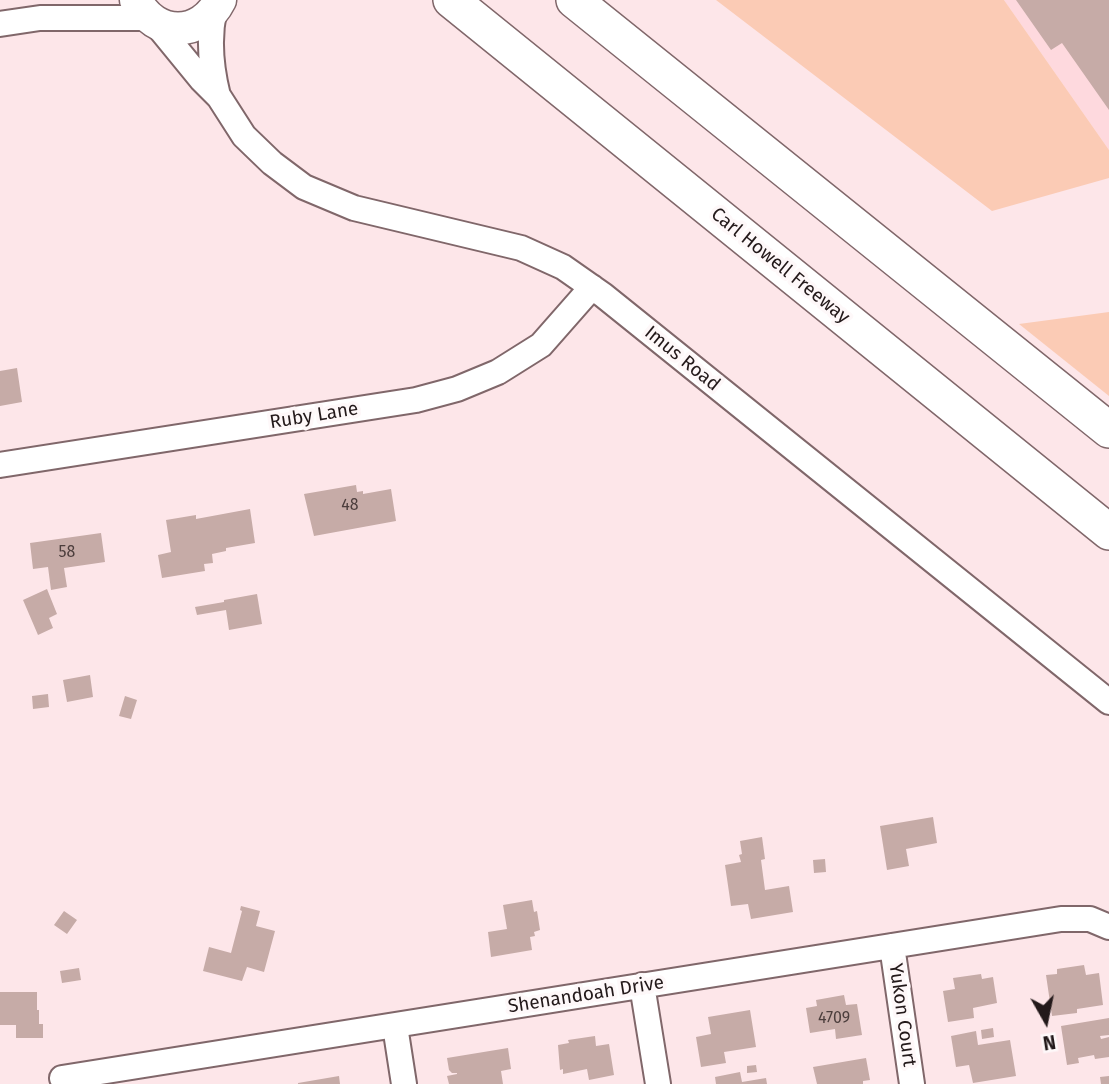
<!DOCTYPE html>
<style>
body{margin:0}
#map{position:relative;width:1109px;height:1084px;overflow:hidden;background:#fde6e9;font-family:"Fira Sans",sans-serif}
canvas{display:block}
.north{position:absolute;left:1011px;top:986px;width:70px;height:70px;-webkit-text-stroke:5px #fef8f9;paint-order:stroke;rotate:171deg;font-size:19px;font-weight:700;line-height:28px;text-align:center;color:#23191a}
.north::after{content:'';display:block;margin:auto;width:24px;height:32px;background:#23191a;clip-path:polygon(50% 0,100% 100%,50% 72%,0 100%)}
</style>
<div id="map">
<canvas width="1109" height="1084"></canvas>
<div class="north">N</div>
</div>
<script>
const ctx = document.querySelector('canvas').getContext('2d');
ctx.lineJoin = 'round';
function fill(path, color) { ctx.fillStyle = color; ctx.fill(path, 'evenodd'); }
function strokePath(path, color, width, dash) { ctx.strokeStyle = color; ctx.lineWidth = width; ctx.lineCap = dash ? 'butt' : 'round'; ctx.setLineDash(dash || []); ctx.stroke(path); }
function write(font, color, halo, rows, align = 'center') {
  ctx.font = font + ' "Fira Sans",sans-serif'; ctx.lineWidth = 7; ctx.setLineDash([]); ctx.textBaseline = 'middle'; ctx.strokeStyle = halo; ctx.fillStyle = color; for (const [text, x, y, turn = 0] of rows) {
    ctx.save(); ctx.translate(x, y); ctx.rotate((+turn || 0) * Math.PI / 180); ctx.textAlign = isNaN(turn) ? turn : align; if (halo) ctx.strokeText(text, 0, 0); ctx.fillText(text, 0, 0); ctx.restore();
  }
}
fill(new Path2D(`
 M1004,0H1109V150Z`), '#fed9de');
fill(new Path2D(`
 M716,0H1004L1109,150V178L992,211Z
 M1109,312V396L1019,324Z`), '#fbcbb5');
fill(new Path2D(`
 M1016,0H1109V110L1062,43L1051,50Z
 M17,368L22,402L0,406V371Z
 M356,485L357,492L363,491V494L391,489L396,521L314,536L304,494Z
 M250,509L255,543L226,548V551L212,554L213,563L204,564L205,571L162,578L158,555L171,552L166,520L196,515V519Z
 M101,533L105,562L64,568L67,587L51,590L48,567L33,569L30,543Z
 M47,589L57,614L49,618L53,628L38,635L23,600Z
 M257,594L262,624L229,630L226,610L197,615L195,607L224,602V600Z
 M90,675L93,697L67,702L63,680Z
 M48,694L49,707L33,709L32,696Z
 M125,696L137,700L131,719L119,716Z
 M933,817L937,843L906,849L909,866L887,870L880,826Z
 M762,837L765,859L761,860L765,890L789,886L793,912L751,919L748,904L731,906L725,865L741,862L739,855L742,854L740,841Z
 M825,859L826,872L814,873L813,860Z
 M532,900L534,912L537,911L540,930L534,932L535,936L530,937L532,950L491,957L488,932L507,929L503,905Z
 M241,906L260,911L256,926L275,931L264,972L247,967L242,981L203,971L209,947L231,953L242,911L240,910Z
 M64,911L77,920L67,934L54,925Z
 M1084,965L1086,975L1099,973L1103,1005L1077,1009V1013L1052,1016L1046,975L1057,974V969Z
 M79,968L81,980L62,983L60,971Z
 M981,974L982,979L993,977L997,1003L973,1008L974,1018L948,1022L943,991L955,989L953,978Z
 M0,992H37V1010H39V1024H43V1038H16V1025H0Z
 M844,995L846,1005L857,1004L862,1035L836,1039L835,1029L810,1033L806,1008L817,1006L816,1000Z
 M750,1010L756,1047L724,1052L726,1063L701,1067L696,1037L711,1034L708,1017Z
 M1109,1018V1035L1100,1036L1101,1039L1109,1037V1057L1095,1059L1094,1055L1078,1058L1079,1063L1067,1065L1061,1026Z
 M993,1028L994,1037L982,1039L981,1030Z
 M976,1031L978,1045L1010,1040L1016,1076L973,1083L969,1065L956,1067L951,1036Z
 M595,1036L596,1046L609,1044L614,1075L589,1080L587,1069L563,1074V1069L560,1070L558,1045L569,1043L568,1040Z
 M508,1048L511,1069L501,1071L503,1084H449L447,1076L457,1074V1073H452L449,1070L447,1058Z
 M866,1058L870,1080L863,1081V1084H817L813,1067Z
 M756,1065L757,1072L747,1073V1066Z
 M740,1072L742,1082L766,1078L767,1084H716L715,1077Z
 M339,1076L340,1084H298V1083Z
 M1109,1076V1084H1101L1100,1077Z`), '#c6aba7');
const minor = new Path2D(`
 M214,12C208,41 211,68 218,96
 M0,24L40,18H150
 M156,24L201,79L219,97L244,136L272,163L304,187L354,208L521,248L563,267L603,295L1109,702
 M0,465L416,400L457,389L498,372L541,345L592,287
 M892,946L912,1084
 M642,985L658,1084
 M395,1026L404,1084
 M62,1078L1061,919H1090L1109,927`);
const major = new Path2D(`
 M136,0C155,38 201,38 220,0`);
const highway = new Path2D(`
 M451,0L1109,532
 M574,0L1109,430`);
strokePath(minor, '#80676a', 28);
strokePath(major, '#80676a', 35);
strokePath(highway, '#80676a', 38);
strokePath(minor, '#fff', 24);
strokePath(major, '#fff', 32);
strokePath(highway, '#fff', 35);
write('16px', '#4c3e3d', null, [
 ["48",350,506],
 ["58",67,553],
 ["4709",834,1019]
]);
write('19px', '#23191a', '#fef8f9', [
 ["Carl Howell Freeway",780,266,39],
 ["Imus Road",682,359,39],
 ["Ruby Lane",314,416,-9],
 ["Shenandoah Drive",586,995,-9],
 ["Yukon Court",902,1015,82]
]);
</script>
